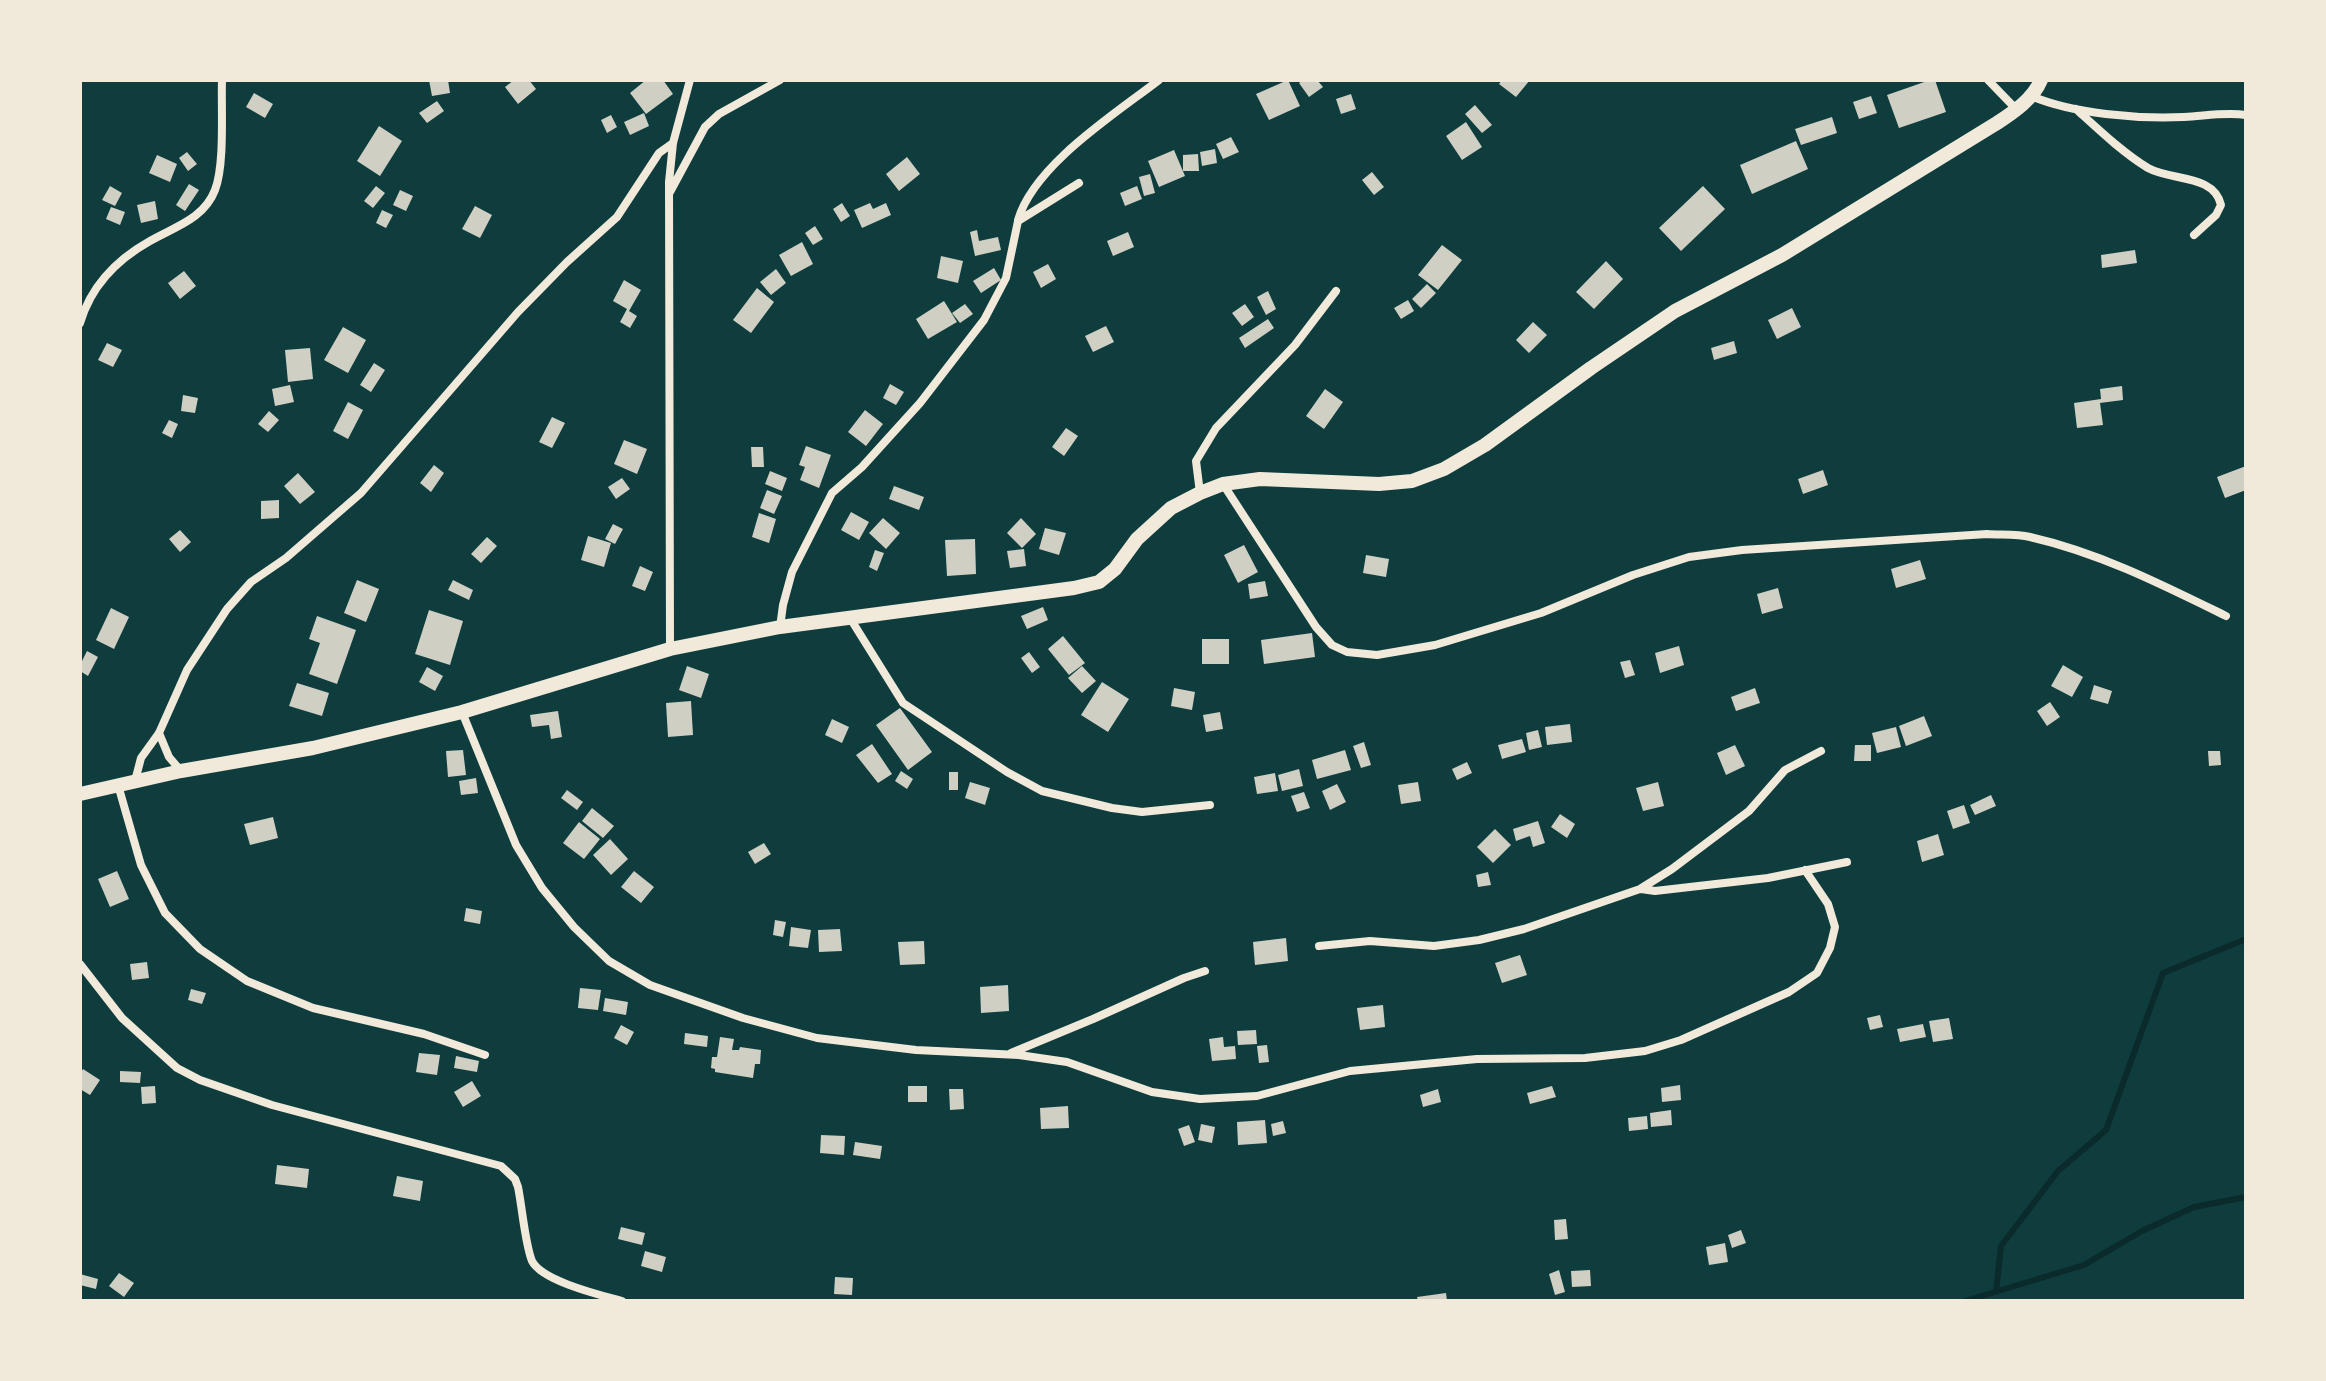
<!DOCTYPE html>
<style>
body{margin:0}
#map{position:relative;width:2326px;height:1381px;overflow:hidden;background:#0f3d3e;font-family:"IBM Plex Sans",sans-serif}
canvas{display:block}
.frame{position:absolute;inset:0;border:82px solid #f1e9da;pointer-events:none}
</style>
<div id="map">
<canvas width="2326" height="1381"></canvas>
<div class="frame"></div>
</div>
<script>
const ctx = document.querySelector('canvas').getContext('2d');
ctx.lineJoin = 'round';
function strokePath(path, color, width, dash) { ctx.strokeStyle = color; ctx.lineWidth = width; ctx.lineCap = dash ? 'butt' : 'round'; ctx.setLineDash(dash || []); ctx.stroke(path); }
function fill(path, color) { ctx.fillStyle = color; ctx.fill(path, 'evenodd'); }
strokePath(new Path2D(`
 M1996,1292L2001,1246L2058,1171L2106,1130L2163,973L2246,939
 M1965,1301L2084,1265L2142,1231L2194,1207L2246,1197`), '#0a2a2b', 6);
fill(new Path2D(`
 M429,80H448L450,93L432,96Z
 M514,80H529L536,89L518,104L505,87Z
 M646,80H663L673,94L646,114L630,93Z
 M1288,80L1300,106L1269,120L1256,94Z
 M1303,80H1317L1323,87L1309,97L1299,83Z
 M1502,80H1530L1516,97L1499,84Z
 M1930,80H1935L1946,112L1899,128L1887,95Z
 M254,93L273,104L265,118L246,107Z
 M1351,94L1356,109L1341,114L1336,99Z
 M1871,96L1877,113L1859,119L1853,102Z
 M437,101L444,111L427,123L419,113Z
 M1475,105L1492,125L1482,133L1465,114Z
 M644,113L649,126L630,135L624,122Z
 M611,115L617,127L607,133L601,120Z
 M1832,117L1837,133L1801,145L1795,129Z
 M1466,122L1482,147L1462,160L1446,136Z
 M379,126L402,141L380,176L357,161Z
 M1231,137L1239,152L1223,159L1216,144Z
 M1796,141L1808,169L1752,194L1740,165Z
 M1215,149L1217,163L1202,166L1200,152Z
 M1174,150L1185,176L1159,187L1148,161Z
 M187,152L197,164L188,171L179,158Z
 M1198,154L1199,171H1183V155Z
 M157,155L177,164L170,182L149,173Z
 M907,157L920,174L899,191L886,174Z
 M1372,172L1384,187L1374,195L1362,180Z
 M1150,174L1155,193L1144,196L1139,177Z
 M189,184L199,190L185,211L176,205Z
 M110,186L122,193L115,206L102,200Z
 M376,186L385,193L373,208L364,201Z
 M1137,186L1142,199L1125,206L1120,193Z
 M1703,186L1725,209L1681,251L1659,228Z
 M400,190L413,196L406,211L393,205Z
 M155,201L158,219L141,223L137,205Z
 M842,203L850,216L841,222L833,209Z
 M870,203L873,209L886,203L891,215L862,228L854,210Z
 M475,206L492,215L480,238L462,229Z
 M111,207L125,212L120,225L106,219Z
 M382,210L393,215L386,228L376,223Z
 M815,226L823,239L813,245L805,233Z
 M977,230L979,241L998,237L1001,250L975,256L970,232Z
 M1128,232L1134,247L1113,256L1107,241Z
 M802,242L813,264L791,276L779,255Z
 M1442,245L1462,260L1438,290L1418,275Z
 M2135,250L2137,263L2102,268L2101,255Z
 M941,256L963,261L958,283L937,278Z
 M1606,261L1623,279L1594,309L1576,292Z
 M1048,264L1056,279L1041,288L1033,272Z
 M994,268L1001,280L981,293L973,281Z
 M776,269L786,283L771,295L760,282Z
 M184,271L196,286L180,299L168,283Z
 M624,280L641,290L629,311L637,316L630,328L620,322L627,309L613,301Z
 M1427,284L1436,293L1421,308L1412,299Z
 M757,288L774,302L751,333L733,320Z
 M1268,291L1276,309L1266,315L1257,297Z
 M1408,300L1414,311L1401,319L1394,308Z
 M944,301L957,322L928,339L916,319Z
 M965,304L973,314L960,323L952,313Z
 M1245,304L1254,317L1242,326L1232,313Z
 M1792,308L1801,327L1777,339L1768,320Z
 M1268,319L1274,328L1245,348L1239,338Z
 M1533,322L1547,335L1529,353L1516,340Z
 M1106,326L1114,342L1093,352L1085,336Z
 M343,327L366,340L348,373L324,360Z
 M1734,341L1737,353L1714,360L1711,348Z
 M107,343L122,350L113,367L98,360Z
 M310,348L313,379L288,382L285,350Z
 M374,363L385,370L371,392L360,385Z
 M890,384L904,392L896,405L883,398Z
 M290,385L294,402L275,406L272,389Z
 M2122,386L2123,400L2100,403L2103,425L2077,428L2074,403L2101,399L2100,389Z
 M1325,389L1343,402L1324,429L1306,416Z
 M183,395L198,398L195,413L181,411Z
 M348,402L363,410L348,439L333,431Z
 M865,410L883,424L866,446L848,432Z
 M269,411L279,420L268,432L258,424Z
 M552,417L565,423L552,448L539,442Z
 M169,420L178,424L172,438L162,433Z
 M1066,428L1078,436L1064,456L1052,447Z
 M624,440L647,449L637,474L614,464Z
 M806,446L831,455L819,488L800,480L805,467L799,465Z
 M751,447H763L764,467H752Z
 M434,465L444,473L431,492L420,483Z
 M2246,466V490L2225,498L2217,477Z
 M1823,470L1828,485L1803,494L1798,479Z
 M770,471L787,478L782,491L765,484Z
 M298,473L315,492L300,504L284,486Z
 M622,478L630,489L616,499L608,487Z
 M894,486L924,497L919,510L889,499Z
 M767,490L782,496L774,514L760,508Z
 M279,500V518L261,519V501Z
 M851,512L869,522L859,540L841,530Z
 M759,513L776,519L769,543L752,537Z
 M883,518L900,533L886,549L869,533Z
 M1021,518L1036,534L1022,548L1007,533Z
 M613,524L623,529L615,544L605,539Z
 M1045,528L1066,533L1059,555L1039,549Z
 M180,530L191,542L180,552L169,539Z
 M588,536L611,543L604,567L581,560Z
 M487,537L497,546L481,563L471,554Z
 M975,539L976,574L947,576L945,540Z
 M1244,545L1258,572L1238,583L1224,555Z
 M1024,549L1026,566L1010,568L1007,551Z
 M875,550L884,553L877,571L869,567Z
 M1366,555L1389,559L1386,577L1363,573Z
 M1920,560L1926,579L1896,588L1891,569Z
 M640,566L653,572L645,591L632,586Z
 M357,580L379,589L366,622L344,613Z
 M453,580L473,590L469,600L448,590Z
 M1265,581L1268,596L1250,599L1248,584Z
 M1778,588L1783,608L1762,614L1757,594Z
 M1043,607L1048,620L1027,629L1021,616Z
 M111,608L129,617L114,649L96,640Z
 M429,610L463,621L450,665L415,654Z
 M317,616L356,630L337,684L309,674L320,643L309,639Z
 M1312,633L1315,657L1264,664L1261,640Z
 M1063,636L1085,663L1069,675L1048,649Z
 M1202,639H1229V664H1202Z
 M1679,646L1684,665L1660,673L1655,653Z
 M87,651L98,657L88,676L80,671V665Z
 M1029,652L1040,667L1032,673L1021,658Z
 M1630,660L1635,675L1625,678L1620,662Z
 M2063,665L2083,677L2072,697L2051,686Z
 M687,666L709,674L701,698L679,690Z
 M1082,666L1096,681L1082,693L1068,678Z
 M427,667L443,676L435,691L419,682Z
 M1102,682L1129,699L1108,732L1081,715Z
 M297,683L329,693L322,716L289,706Z
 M2094,685L2112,691L2108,704L2090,699Z
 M1174,688L1195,692L1192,710L1171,706Z
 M1755,688L1760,703L1736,711L1731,697Z
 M691,701L693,735L668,737L666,703Z
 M2050,702L2060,717L2047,726L2037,711Z
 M900,708L932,752L908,770L876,725Z
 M558,711L562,737L551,739L549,725L532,727L530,715Z
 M1220,712L1223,729L1206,732L1203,715Z
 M1924,716L1932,736L1906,746L1899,726Z
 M832,719L849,727L842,743L825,735Z
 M1570,724L1572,742L1547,745L1545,727Z
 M1896,727L1901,747L1877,753L1872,733Z
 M1538,730L1542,747L1529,750L1526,733Z
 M1522,739L1526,752L1502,759L1498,745Z
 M1364,742L1371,765L1361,768L1353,746Z
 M872,744L892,774L878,783L856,755Z
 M1735,745L1745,766L1726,775L1717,753Z
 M1855,745H1871V761H1854Z
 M463,750L466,775L448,777L446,751Z
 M1345,750L1351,770L1317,779L1312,760Z
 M2208,751H2220L2221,765L2209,766Z
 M1467,762L1472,773L1457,780L1452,769Z
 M1299,769L1303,786L1282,791L1278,775Z
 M901,771L913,779L907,789L895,781Z
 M949,772H958V790H949Z
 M1275,773L1278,791L1257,794L1254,777Z
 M476,778L478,793L461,795L459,781Z
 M970,782L990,788L985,805L965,798Z
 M1418,782L1421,801L1401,804L1398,785Z
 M1658,782L1664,806L1643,811L1636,788Z
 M1337,784L1346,802L1330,810L1322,791Z
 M567,790L583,802L577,810L561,798Z
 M1304,792L1310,808L1297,812L1291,796Z
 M1991,795L1996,806L1975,815L1970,805Z
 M1964,805L1970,823L1953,829L1947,811Z
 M592,808L614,826L603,838L582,821Z
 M1560,814L1575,824L1567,838L1551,827Z
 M273,817L278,838L250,845L244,824Z
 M1538,821L1545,843L1533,847L1530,836L1516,841L1513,829Z
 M579,822L600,839L584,859L563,843Z
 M1495,829L1511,845L1493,863L1477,847Z
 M1938,834L1944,855L1922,862L1917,841Z
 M610,839L628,859L611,875L593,855Z
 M764,843L771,854L755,864L748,852Z
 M117,871L129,899L110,907L98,879Z
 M634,871L654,887L641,903L621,887Z
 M1488,872L1491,885L1478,887L1476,875Z
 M466,908L482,911L480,924L464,921Z
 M775,920L786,922L783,937L773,935Z
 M791,927L811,930L808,948L789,946Z
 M840,929L842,951L819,952L818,930Z
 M1286,938L1288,961L1255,965L1253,942Z
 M924,941L925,964L900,965L898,942Z
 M1520,955L1527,975L1502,983L1495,963Z
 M147,962L149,978L132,980L130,964Z
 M1008,985L1009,1011L981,1013L980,987Z
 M580,988L601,990L598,1010L578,1008Z
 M191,989L206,993L202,1004L188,1000Z
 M605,998L628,1002L626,1015L603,1011Z
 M1383,1005L1385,1027L1360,1030L1357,1008Z
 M1880,1015L1883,1027L1870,1030L1867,1018Z
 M1949,1018L1953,1039L1933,1042L1929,1021Z
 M1923,1024L1926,1037L1900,1042L1897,1029Z
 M621,1025L634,1032L627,1045L614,1038Z
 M1256,1030L1257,1044L1238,1045L1237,1031Z
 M685,1033L708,1036L707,1047L684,1044Z
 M720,1037L734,1039L732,1050H739L740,1047L761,1050L760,1064H755L753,1078L715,1072V1069L711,1068L712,1057H717Z
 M1223,1037L1224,1047L1235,1046L1236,1059L1212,1061L1209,1039Z
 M1267,1045L1269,1062L1259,1063L1257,1046Z
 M419,1053L440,1055L437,1075L416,1072Z
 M456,1056L479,1061L477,1072L454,1068Z
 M83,1069L100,1080L90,1095L80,1089V1074Z
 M120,1071L141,1072L140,1083L120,1082Z
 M472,1081L481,1096L463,1107L454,1092Z
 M1680,1085L1681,1100L1662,1102L1661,1088Z
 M155,1086L156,1103L142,1104L141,1087Z
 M908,1086H927V1102H908Z
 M1552,1086L1556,1097L1530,1104L1527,1093Z
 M949,1089H963L964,1109L950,1110Z
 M1438,1089L1441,1102L1423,1107L1420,1095Z
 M1068,1106L1069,1128L1041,1129L1040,1108Z
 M1671,1110L1672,1125L1651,1127L1650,1113Z
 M1647,1116L1648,1129L1629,1131L1628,1118Z
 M1265,1120L1267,1143L1238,1145L1237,1122Z
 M1283,1121L1286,1133L1273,1136L1271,1124Z
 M1201,1124L1215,1127L1212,1143L1198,1140Z
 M1189,1125L1195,1142L1184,1146L1178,1129Z
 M821,1135L845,1136L844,1155L820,1153Z
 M855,1142L882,1146L880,1159L853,1155Z
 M277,1165L309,1169L307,1188L275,1184Z
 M397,1176L423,1181L420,1201L393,1196Z
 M1566,1219L1568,1239L1555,1240L1554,1220Z
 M621,1227L645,1233L642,1245L618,1239Z
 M1741,1230L1746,1243L1732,1248L1728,1235Z
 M1725,1243L1728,1262L1709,1265L1706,1247Z
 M645,1251L666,1257L662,1272L641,1266Z
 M1559,1270L1565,1292L1555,1295L1549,1274Z
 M1590,1270L1591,1286L1572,1287L1571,1271Z
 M119,1273L134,1283L124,1297L109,1286Z
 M80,1274L98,1279L96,1289L80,1285Z
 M835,1277L853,1278L852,1295L834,1294Z
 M1446,1293L1447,1301H1418L1417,1297Z`), '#cfcfc3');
strokePath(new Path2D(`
 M1988,80L2017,110
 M2031,96C2074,114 2137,119 2184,117C2205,116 2225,112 2246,115
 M2076,109C2098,129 2122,152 2148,168C2171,181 2214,174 2221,205L2216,215L2194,235
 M670,192L705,127L719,114L780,80
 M1018,220C1034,165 1115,114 1159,80
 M80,323C91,286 116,260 150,241C174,227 204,219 215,190C225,165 221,108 222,80
 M1223,484L1316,627L1332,645L1347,652L1377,655L1435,645L1541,613L1633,575L1689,557L1742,550L1987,534C2001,535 2017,534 2030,537C2100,553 2163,585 2226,616
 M1200,493L1196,461L1216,428L1295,345L1336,291
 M850,618L903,703L1007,772L1042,791L1112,808L1142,812L1210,805
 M780,627L783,605L792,572L832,493L862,467L920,403L984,320L1006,278L1018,221L1079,183
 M670,649L669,182L673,143L690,80
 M462,712L516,845L542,888L574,927L609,961L650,985L743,1018L817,1038L916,1050L1019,1055L1067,1062L1152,1092L1200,1099L1257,1096L1350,1071L1477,1059L1585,1058L1645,1051L1681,1040L1789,992L1817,973L1830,948L1835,927L1828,904L1805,870
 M159,733L169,757L181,771
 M135,781L141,758L159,733L187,670L227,609L251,582L286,558L361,493L518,312L567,262L617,217L659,153L673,143
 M118,785L141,865L165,913L200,949L247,981L313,1008L424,1034L485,1055
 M1641,889L1655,891L1768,878L1847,862
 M1319,946L1370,941L1434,946L1479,940L1524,929L1640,889L1672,869L1749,811L1785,770L1821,751
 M80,964L122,1018L177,1068L200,1080L272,1105L501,1166L515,1179L518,1187C522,1206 525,1244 532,1261C542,1281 600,1295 622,1301
 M1011,1053L1093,1019L1184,978L1205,971`), '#f1e9da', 8);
strokePath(new Path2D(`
 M80,794L181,771L313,748L462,712L670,649L780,627L1074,588L1099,582L1115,569L1137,539L1171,508L1200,493L1223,484L1260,479L1379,484L1412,481L1444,469L1485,445L1591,368L1675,311L1782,255L1997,123C2014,112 2033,99 2041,80`), '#f1e9da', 14);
</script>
